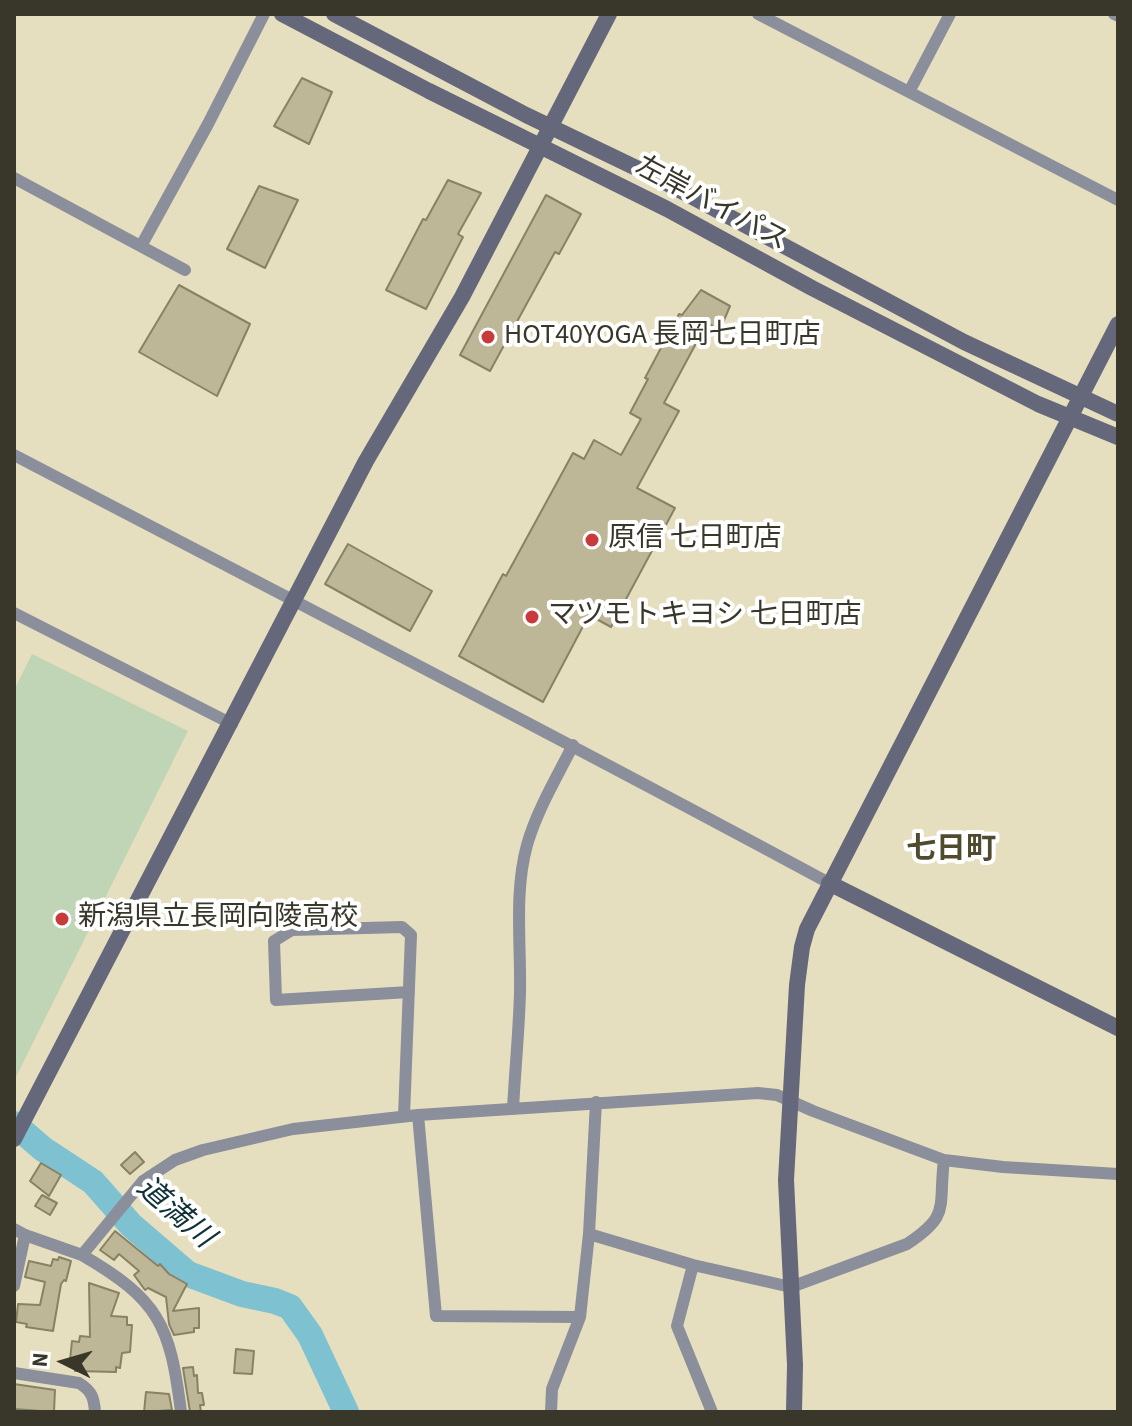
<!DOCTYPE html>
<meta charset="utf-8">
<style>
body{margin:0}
#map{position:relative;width:1132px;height:1426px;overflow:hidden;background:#e6dfbf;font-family:"Source Sans 3",sans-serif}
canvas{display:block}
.frame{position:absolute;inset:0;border:16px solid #39372a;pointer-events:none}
.north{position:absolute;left:24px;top:1322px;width:80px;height:80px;-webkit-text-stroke:6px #fff;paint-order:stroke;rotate:275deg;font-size:22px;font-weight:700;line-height:32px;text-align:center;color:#39372a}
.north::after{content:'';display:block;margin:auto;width:28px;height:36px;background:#39372a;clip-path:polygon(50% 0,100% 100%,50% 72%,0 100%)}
</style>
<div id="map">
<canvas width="1132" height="1426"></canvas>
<div class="frame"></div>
<div class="north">N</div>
</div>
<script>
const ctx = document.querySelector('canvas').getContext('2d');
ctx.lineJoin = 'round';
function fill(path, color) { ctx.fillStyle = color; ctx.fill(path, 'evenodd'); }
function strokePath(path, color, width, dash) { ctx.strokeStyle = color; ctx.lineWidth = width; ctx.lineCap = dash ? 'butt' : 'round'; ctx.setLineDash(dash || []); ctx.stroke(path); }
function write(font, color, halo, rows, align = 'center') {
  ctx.font = font + ' "Source Sans 3","Noto Sans JP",sans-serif'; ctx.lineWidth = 8; ctx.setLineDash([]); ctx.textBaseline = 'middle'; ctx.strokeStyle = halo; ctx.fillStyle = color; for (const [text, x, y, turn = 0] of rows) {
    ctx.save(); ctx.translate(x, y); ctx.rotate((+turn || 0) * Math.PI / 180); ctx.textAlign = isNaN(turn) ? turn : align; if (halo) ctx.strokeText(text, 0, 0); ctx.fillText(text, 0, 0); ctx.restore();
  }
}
fill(new Path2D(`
 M32,654L188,731L14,1081V690Z`), '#c0d5b6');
strokePath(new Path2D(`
 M14,1124L43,1149L93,1182L131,1225L188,1274L242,1294L275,1301L290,1307L310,1335L346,1412`), '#7ec2d1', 26);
const building = new Path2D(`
 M302,78L332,92L309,144L274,126Z
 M448,180L481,193L458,234L463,237L426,309L386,290L423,219L426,220Z
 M259,186L298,200L265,268L227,249Z
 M546,195L581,214L559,254L555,252L490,371L460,355Z
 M179,285L250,324L217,396L139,352Z
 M701,290L730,306L720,330L707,323L664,403L679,411L637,488L675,508L611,627L589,615L543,702L459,656L503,574L506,576L573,453L584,459L594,440L621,455L641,419L630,413L648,379L645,378L679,314L682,315Z
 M348,544L432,591L410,631L325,584Z
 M135,1152L144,1162L130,1174L121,1165Z
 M41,1163L61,1175L49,1196L30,1181Z
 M42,1195L57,1203L50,1215L35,1206Z
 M115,1231L158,1266L160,1264L169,1274L187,1284L173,1311L199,1308V1328H194V1332L174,1335L169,1324L166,1297L148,1288L145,1290L134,1275L139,1271L119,1254L114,1260L100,1250Z
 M59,1257L71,1261L66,1281L64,1280L61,1284L53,1331L26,1327L27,1324L16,1322L18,1304L40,1305L45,1282L25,1277L29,1261L51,1266L53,1259L58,1260Z
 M89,1283L119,1293L111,1316L127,1317V1325H132L130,1352L122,1353L120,1368L116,1367V1372L75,1371L76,1360H70L72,1341L79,1342L80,1336L90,1337Z
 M236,1349L254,1351L252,1374L234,1373Z
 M193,1367L194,1376L197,1375L198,1393H202L204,1405H200L201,1412H190L183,1368Z
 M14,1384L55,1390L54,1412L14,1409Z
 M146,1392L169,1394L172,1410L144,1412Z`);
fill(building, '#bdb798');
strokePath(building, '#888265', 2);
strokePath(new Path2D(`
 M758,14L1118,200
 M1114,14L1118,16
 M909,92L950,14
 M14,178L185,270
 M141,246L208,124L264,14
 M14,455C286,597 559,737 829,883
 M14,613L232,724
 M513,1109C515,1070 519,1031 520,992C521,944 514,892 527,845C537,810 557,777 573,745
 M418,1115L436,1316L580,1317
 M404,1116L411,935L402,927L292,930L274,941L276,1000L409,992
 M14,1229L25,1235L82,1255L143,1181L175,1160L203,1150L293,1129L418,1115L758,1093L777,1095L813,1111L944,1160L1003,1167L1118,1174
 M589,1234L693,1265L791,1287L907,1244C951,1215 938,1208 944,1160
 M82,1255C159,1300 170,1324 181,1412
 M693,1265L677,1326L712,1412
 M14,1286L25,1235
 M14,1373L79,1383C92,1391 94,1398 95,1412
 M551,1412L552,1389L580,1317L589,1234L596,1102`), '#8b8e9b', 12);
strokePath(new Path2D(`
 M282,14L429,91L667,209L812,288L1038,404L1118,437
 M334,14L526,115L655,177L964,342L1118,414
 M829,883L1118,1028
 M14,1139L366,461L462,297L609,14
 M794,1412L795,1365L786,1180L797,985L802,947L807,929L1118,324`), '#64687a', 16);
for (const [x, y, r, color] of [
 [488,337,8,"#c93a3b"],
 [592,540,8,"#c93a3b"],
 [532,617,8,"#c93a3b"],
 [62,919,8,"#c93a3b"]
]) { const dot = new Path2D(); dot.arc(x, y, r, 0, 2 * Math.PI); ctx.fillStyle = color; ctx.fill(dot); strokePath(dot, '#fff', 3); }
write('28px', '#39372a', '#fff', [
 ["左岸バイパス",711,205,28]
]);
write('28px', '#39372a', '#fff', [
 ["HOT40YOGA 長岡七日町店",504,337],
 ["原信 七日町店",608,540],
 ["マツモトキヨシ 七日町店",548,617],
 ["新潟県立長岡向陵高校",78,919]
], 'left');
write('bold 30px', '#504a2f', '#fff', [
 ["七日町",951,851]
]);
write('italic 30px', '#103239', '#fff', [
 ["道満川",174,1214,41]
]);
</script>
